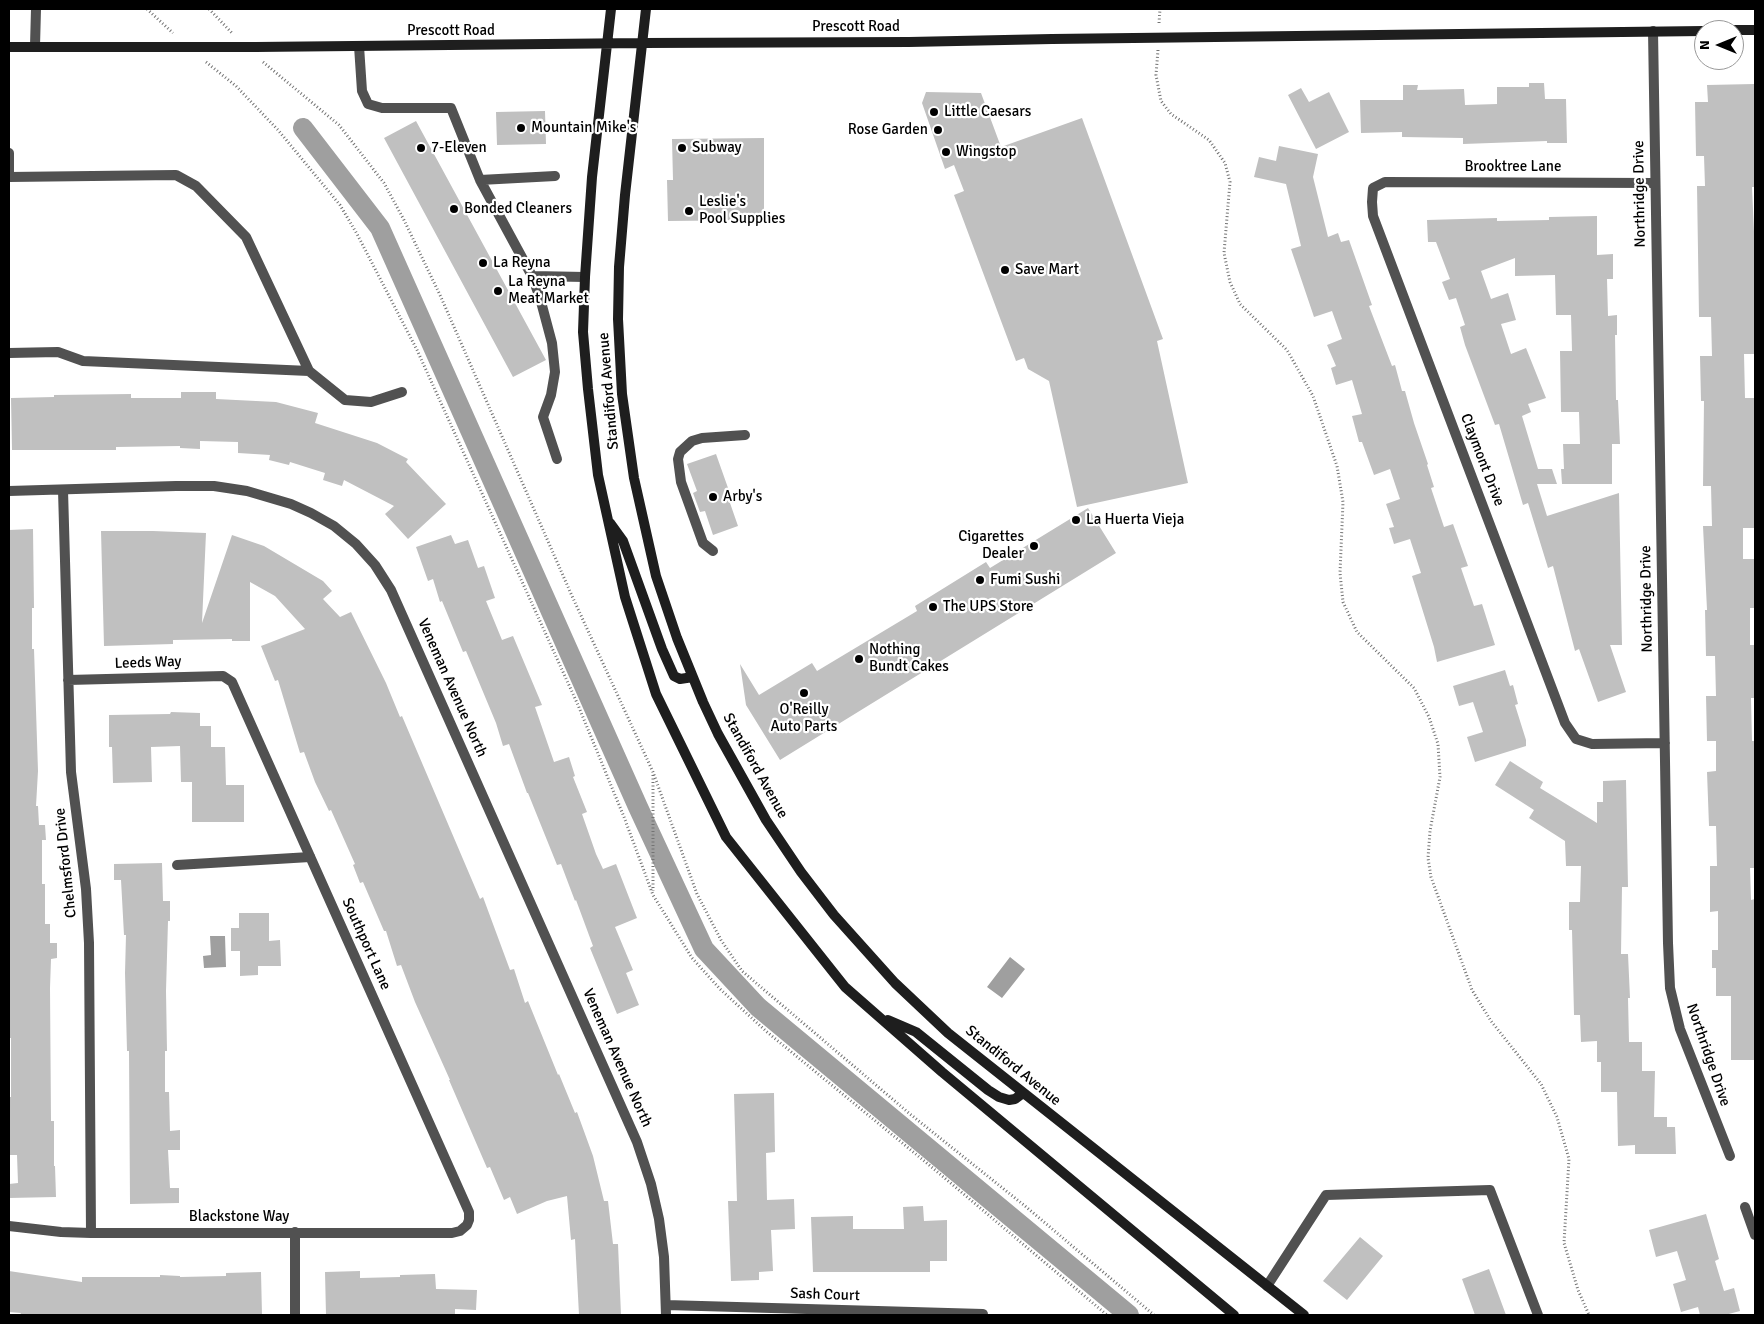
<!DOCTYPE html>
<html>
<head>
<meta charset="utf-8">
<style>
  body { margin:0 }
  #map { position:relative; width:1764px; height:1324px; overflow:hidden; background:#fff; font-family:Signika,sans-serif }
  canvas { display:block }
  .frame { position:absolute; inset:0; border:10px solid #000; pointer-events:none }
  .north { position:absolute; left:1694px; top:20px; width:50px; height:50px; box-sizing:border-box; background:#fff; border:1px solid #999; border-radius:50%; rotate:270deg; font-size:14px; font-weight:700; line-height:20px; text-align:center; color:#000 }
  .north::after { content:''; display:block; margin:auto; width:18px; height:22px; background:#000; clip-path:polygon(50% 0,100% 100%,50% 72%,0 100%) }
</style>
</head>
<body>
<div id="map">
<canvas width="1764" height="1324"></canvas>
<div class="frame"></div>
<div class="north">N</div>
</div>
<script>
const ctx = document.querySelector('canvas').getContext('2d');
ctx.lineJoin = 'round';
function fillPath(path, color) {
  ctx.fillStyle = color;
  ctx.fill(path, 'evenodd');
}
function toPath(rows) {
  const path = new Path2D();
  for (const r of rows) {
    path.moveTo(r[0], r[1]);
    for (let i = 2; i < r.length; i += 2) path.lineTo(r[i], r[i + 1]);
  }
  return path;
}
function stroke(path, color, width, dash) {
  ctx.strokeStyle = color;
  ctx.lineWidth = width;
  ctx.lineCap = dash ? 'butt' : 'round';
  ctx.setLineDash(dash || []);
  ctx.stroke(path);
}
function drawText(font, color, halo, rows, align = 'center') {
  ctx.font = font + ' Signika,sans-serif';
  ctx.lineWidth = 4.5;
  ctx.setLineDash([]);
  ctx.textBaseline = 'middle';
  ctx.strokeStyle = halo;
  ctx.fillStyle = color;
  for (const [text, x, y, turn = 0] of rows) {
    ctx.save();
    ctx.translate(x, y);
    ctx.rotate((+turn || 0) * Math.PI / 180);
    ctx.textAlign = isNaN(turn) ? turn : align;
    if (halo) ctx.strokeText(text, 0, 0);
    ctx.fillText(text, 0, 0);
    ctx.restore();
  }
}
const water = toPath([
  [210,936,225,936,226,967,204,968,203,956,211,955],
  [1010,957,1025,969,1002,998,987,987]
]);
const canal = toPath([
  [303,128,380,228,638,807,704,949,758,1007,1129,1315]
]);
const building = toPath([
  [1529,83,1544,83,1545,99,1566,99,1567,143,1547,143,1547,141,1463,144,1463,138,1402,137,1402,132,1361,133,1360,100,1403,100,1403,85,1418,85,1417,90,1464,89,1465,105,1497,104,1497,87,1529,87],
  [1754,84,1755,187,1752,187,1755,254,1755,354,1744,354,1745,398,1755,398,1755,528,1743,528,1743,559,1755,559,1755,608,1750,608,1750,645,1755,645,1755,698,1751,698,1752,741,1755,741,1755,868,1750,868,1751,900,1755,899,1755,1060,1731,1060,1731,996,1716,996,1716,968,1712,968,1712,950,1718,950,1718,911,1710,912,1710,866,1717,866,1716,826,1709,826,1707,772,1716,771,1716,741,1707,741,1706,696,1716,696,1715,656,1706,656,1705,610,1707,610,1703,526,1712,526,1711,486,1703,486,1704,401,1701,401,1700,356,1712,356,1711,317,1699,317,1697,186,1705,186,1704,156,1696,156,1695,102,1708,102,1707,85],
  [1301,88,1309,102,1329,92,1349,132,1316,149,1288,95],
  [926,92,981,93,1001,147,1082,118,1163,339,1157,341,1188,483,1077,507,1049,381,1028,369,1024,358,1016,361,954,195,964,191,954,165,945,169,922,103],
  [545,111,546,144,497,145,496,112],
  [416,121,546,360,513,377,384,138],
  [764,138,764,220,668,221,667,180,673,180,672,139],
  [1279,146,1318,154,1313,177,1328,237,1338,233,1341,242,1349,240,1372,305,1369,306,1392,366,1395,365,1402,391,1405,391,1414,423,1428,464,1427,465,1434,487,1431,488,1444,527,1453,524,1468,566,1461,568,1474,606,1482,604,1495,645,1437,662,1434,647,1412,576,1421,573,1410,539,1394,544,1389,528,1394,527,1386,504,1400,499,1390,469,1374,475,1362,442,1359,442,1352,416,1362,414,1352,380,1336,385,1331,368,1336,366,1327,345,1342,339,1332,311,1314,317,1291,249,1301,246,1286,184,1254,177,1259,157,1276,161],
  [1597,216,1597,255,1613,254,1613,279,1607,279,1608,316,1617,315,1617,335,1615,335,1616,400,1618,400,1620,444,1612,444,1612,484,1562,484,1561,469,1564,469,1563,444,1580,444,1579,412,1561,412,1560,351,1572,351,1571,315,1556,315,1555,275,1515,276,1515,258,1481,271,1491,299,1508,293,1516,320,1501,324,1511,354,1526,348,1546,398,1528,404,1531,412,1522,416,1538,469,1552,469,1557,484,1537,484,1547,516,1619,493,1622,645,1610,645,1626,692,1598,702,1579,649,1575,651,1553,566,1548,568,1528,503,1523,505,1499,424,1495,425,1465,345,1460,327,1465,325,1456,298,1449,300,1442,282,1450,279,1436,242,1428,242,1427,220,1497,218,1497,221,1549,220,1549,217],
  [181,392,216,392,216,399,276,402,318,413,315,423,377,443,408,459,406,462,446,504,408,539,385,514,394,506,344,480,342,486,323,480,325,473,290,462,289,465,269,460,270,455,238,453,238,442,200,441,200,449,180,448,180,446,116,447,116,450,12,450,11,398,54,397,54,395,131,394,131,398,181,398],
  [716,454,733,502,730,503,738,526,713,535,705,511,700,512,693,493,697,491,687,464],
  [1088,508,1116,553,780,760,746,705,740,664,759,695,812,663,817,671,917,611,915,606,986,562,990,568],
  [33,529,34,608,32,608,32,649,34,649,38,771,36,806,38,806,39,825,45,825,46,840,42,840,42,884,45,884,45,924,50,924,50,943,57,943,57,958,51,959,50,988,51,1121,54,1121,54,1166,55,1166,56,1197,9,1198,9,1184,18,1183,17,1155,9,1155,9,1097,11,1097,11,1038,9,1038,10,960,9,960,9,530],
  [101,531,153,531,206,533,202,623,232,535,264,546,323,581,332,591,323,599,340,617,351,612,386,683,400,717,402,716,480,899,483,897,510,970,514,969,525,1003,528,1001,558,1075,559,1074,575,1113,577,1112,593,1156,604,1201,608,1201,613,1244,618,1244,621,1315,579,1315,575,1239,571,1240,567,1196,547,1201,517,1214,510,1197,504,1200,490,1167,487,1168,449,1080,450,1080,415,1002,401,965,397,966,386,931,384,931,363,882,360,883,353,865,355,864,331,810,329,811,315,782,304,752,300,753,278,680,275,681,261,646,305,629,275,596,250,582,250,641,232,641,232,639,173,640,173,644,104,646],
  [451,535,455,544,468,540,478,568,484,566,495,598,486,601,502,640,513,636,542,705,535,707,554,762,569,757,575,776,573,777,587,812,582,814,596,854,603,869,616,864,637,918,615,927,633,970,626,973,639,1005,617,1014,590,948,593,946,576,900,575,901,561,864,557,865,528,793,527,793,509,744,503,746,496,723,466,651,463,652,442,601,440,602,433,579,428,581,416,547],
  [1505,670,1510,686,1513,685,1518,704,1515,705,1526,740,1526,746,1475,762,1467,737,1483,732,1473,702,1459,706,1453,686],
  [171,712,200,713,200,726,211,726,211,747,225,747,226,785,244,785,244,822,192,822,192,782,181,782,180,746,151,747,152,782,113,783,112,747,109,747,109,715,170,714],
  [1510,761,1543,782,1540,788,1597,823,1597,802,1603,802,1603,781,1626,780,1628,887,1622,887,1621,954,1628,954,1630,998,1628,998,1629,1042,1642,1042,1642,1071,1655,1071,1654,1117,1667,1117,1667,1127,1675,1127,1676,1154,1635,1154,1635,1145,1618,1146,1617,1092,1601,1092,1601,1062,1597,1062,1597,1041,1581,1042,1580,1015,1574,1015,1572,930,1569,930,1569,902,1580,902,1581,866,1566,866,1565,841,1529,818,1534,810,1495,785],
  [162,863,163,901,170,901,170,921,168,921,166,991,167,1051,165,1051,165,1092,169,1092,170,1131,180,1130,180,1150,168,1150,170,1188,179,1188,179,1203,130,1204,129,1051,127,1051,125,973,126,935,124,935,121,880,114,880,114,864],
  [239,913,269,913,269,941,280,940,281,966,258,966,258,975,240,976,240,951,231,951,231,928,239,928],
  [774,1093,775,1152,766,1153,767,1200,794,1199,795,1229,771,1230,773,1271,759,1272,759,1280,731,1281,728,1201,737,1201,734,1094],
  [923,1206,924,1221,947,1220,947,1261,930,1261,930,1272,813,1272,811,1217,853,1216,853,1229,904,1229,903,1207],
  [1706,1214,1719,1259,1715,1261,1724,1291,1734,1288,1740,1311,1725,1315,1700,1315,1698,1307,1681,1312,1673,1284,1686,1280,1677,1251,1656,1257,1649,1230],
  [1360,1237,1383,1256,1347,1300,1323,1281],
  [1489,1269,1506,1315,1475,1315,1462,1279],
  [9,1271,82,1282,82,1277,160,1277,160,1275,180,1276,180,1277,226,1276,226,1273,261,1272,262,1315,20,1315,21,1313,9,1312],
  [360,1271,360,1278,400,1277,400,1275,435,1274,436,1289,477,1290,476,1310,455,1309,455,1315,326,1315,325,1272]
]);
const path = toPath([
  [147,9,173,33],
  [209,9,233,34],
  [1159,23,1160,9],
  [1158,50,1156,75,1161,101,1171,114,1209,140,1225,163,1230,182,1224,253,1230,282,1240,304,1287,350,1313,396,1337,466,1343,502,1340,573,1343,602,1357,632,1414,688,1429,717,1438,744,1440,777,1430,831,1428,858,1431,877,1472,990,1491,1021,1541,1084,1557,1117,1569,1159,1564,1243,1578,1290,1589,1315],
  [206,62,236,86,278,130,340,205,357,234,417,350,578,705,624,817,653,895,692,958,720,989,767,1032,934,1169,1107,1315],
  [263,62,339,125,384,183,404,220,440,295,572,596,653,772,697,894,721,940,742,971,910,1114,1025,1206,1154,1315],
  [653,775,653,891]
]);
const service = toPath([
  [35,46,36,9],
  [359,46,362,91,368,104,382,108,451,108,480,180,532,276,540,298,552,343,555,372,551,395,543,417,557,459],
  [9,153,9,177,176,175,196,186,246,237,309,371,345,400,371,402,402,392],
  [480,180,555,176],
  [532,276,585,277],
  [9,353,58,352,83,361,309,371],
  [713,551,703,543,681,482,678,459,680,452,692,441,702,438,745,435],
  [177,865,310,857],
  [1267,1286,1326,1195,1490,1190,1538,1315]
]);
const minor = toPath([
  [1653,31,1668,943,1670,988,1680,1029,1730,1156],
  [1655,183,1385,182,1373,188,1372,202,1373,216,1565,723,1576,739,1592,744,1665,743],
  [63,490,71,772,86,889,89,943,91,1233],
  [9,491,176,486,214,486,247,491,291,504,311,513,334,526,356,544,375,565,391,590,637,1142,651,1184,659,1219,664,1257,666,1315],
  [1745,1207,1755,1235],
  [9,1226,61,1232,91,1233,452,1233,460,1231,467,1225,469,1220,469,1212,232,682,223,676,68,680],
  [295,1232,295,1315],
  [666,1305,983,1314]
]);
const secondary = toPath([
  [611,9,592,177,585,277,583,332,588,389,598,475,625,597,656,694,726,837,845,987,942,1072,1234,1315],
  [646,9,625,195,619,267,618,319,622,394,634,478,656,576,677,638,703,702,718,734,766,820,801,872,834,915,895,983,948,1033,1304,1315],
  [1734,30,1755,30],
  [9,47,256,47,643,43,909,42,1052,39,1704,31],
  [610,523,623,541,662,649,674,676,680,679,693,677],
  [888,1020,916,1032,988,1090,999,1097,1009,1100,1015,1099,1023,1093]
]);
const markers = [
  [934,112,5,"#000"],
  [521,128,5,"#000"],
  [938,130,5,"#000"],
  [421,148,5,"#000"],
  [682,148,5,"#000"],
  [946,152,5,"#000"],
  [454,209,5,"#000"],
  [689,211,5,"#000"],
  [483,263,5,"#000"],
  [1005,270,5,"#000"],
  [498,291,5,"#000"],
  [713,497,5,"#000"],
  [1076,520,5,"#000"],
  [1034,546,5,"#000"],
  [980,580,5,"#000"],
  [933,607,5,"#000"],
  [859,659,5,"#000"],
  [804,693,5,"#000"]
];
const streetNames = [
  ["Prescott Road",856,27],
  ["Prescott Road",451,31],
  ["Brooktree Lane",1513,167],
  ["Northridge Drive",1640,194,-91],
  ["Standiford Avenue",609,391,-95],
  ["Claymont Drive",1482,460,69],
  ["Northridge Drive",1647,599,-91],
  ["Leeds Way",148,663,-2],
  ["Veneman Avenue North",452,688,66],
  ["Standiford Avenue",755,766,61],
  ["Chelmsford Drive",66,863,-96],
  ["Southport Lane",366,944,66],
  ["Northridge Drive",1708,1055,71],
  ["Veneman Avenue North",617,1058,66],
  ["Standiford Avenue",1013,1066,39],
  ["Blackstone Way",239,1217],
  ["Sash Court",825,1295,2]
];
const poiNames = [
  ["Little Caesars",944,112],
  ["Mountain Mike's",531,128],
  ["Rose Garden",928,130,"right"],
  ["7-Eleven",431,148],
  ["Subway",692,148],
  ["Wingstop",956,152],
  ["Leslie's",699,202],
  ["Pool Supplies",699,219],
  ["Bonded Cleaners",464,209],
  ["La Reyna",493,263],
  ["Save Mart",1015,270],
  ["La Reyna",508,282],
  ["Meat Market",508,299],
  ["Arby's",723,497],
  ["La Huerta Vieja",1086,520],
  ["Cigarettes",1024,537,"right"],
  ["Dealer",1024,554,"right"],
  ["Fumi Sushi",990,580],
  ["The UPS Store",943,607],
  ["Nothing",869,650],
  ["Bundt Cakes",869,667],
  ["O'Reilly",804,710,"center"],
  ["Auto Parts",804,727,"center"]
];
fillPath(water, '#9f9f9f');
stroke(canal, '#9f9f9f', 20);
fillPath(building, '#c0c0c0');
stroke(path, '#737373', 3, [1, 2.5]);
stroke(service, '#515151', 10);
stroke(minor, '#515151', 10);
stroke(secondary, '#1e1e1e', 10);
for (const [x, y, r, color] of markers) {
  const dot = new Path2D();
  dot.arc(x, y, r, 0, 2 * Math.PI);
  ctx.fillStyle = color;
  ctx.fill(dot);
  stroke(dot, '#fff', 2);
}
drawText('15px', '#000', '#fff', streetNames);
drawText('15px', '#000', '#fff', poiNames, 'left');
</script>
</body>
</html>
